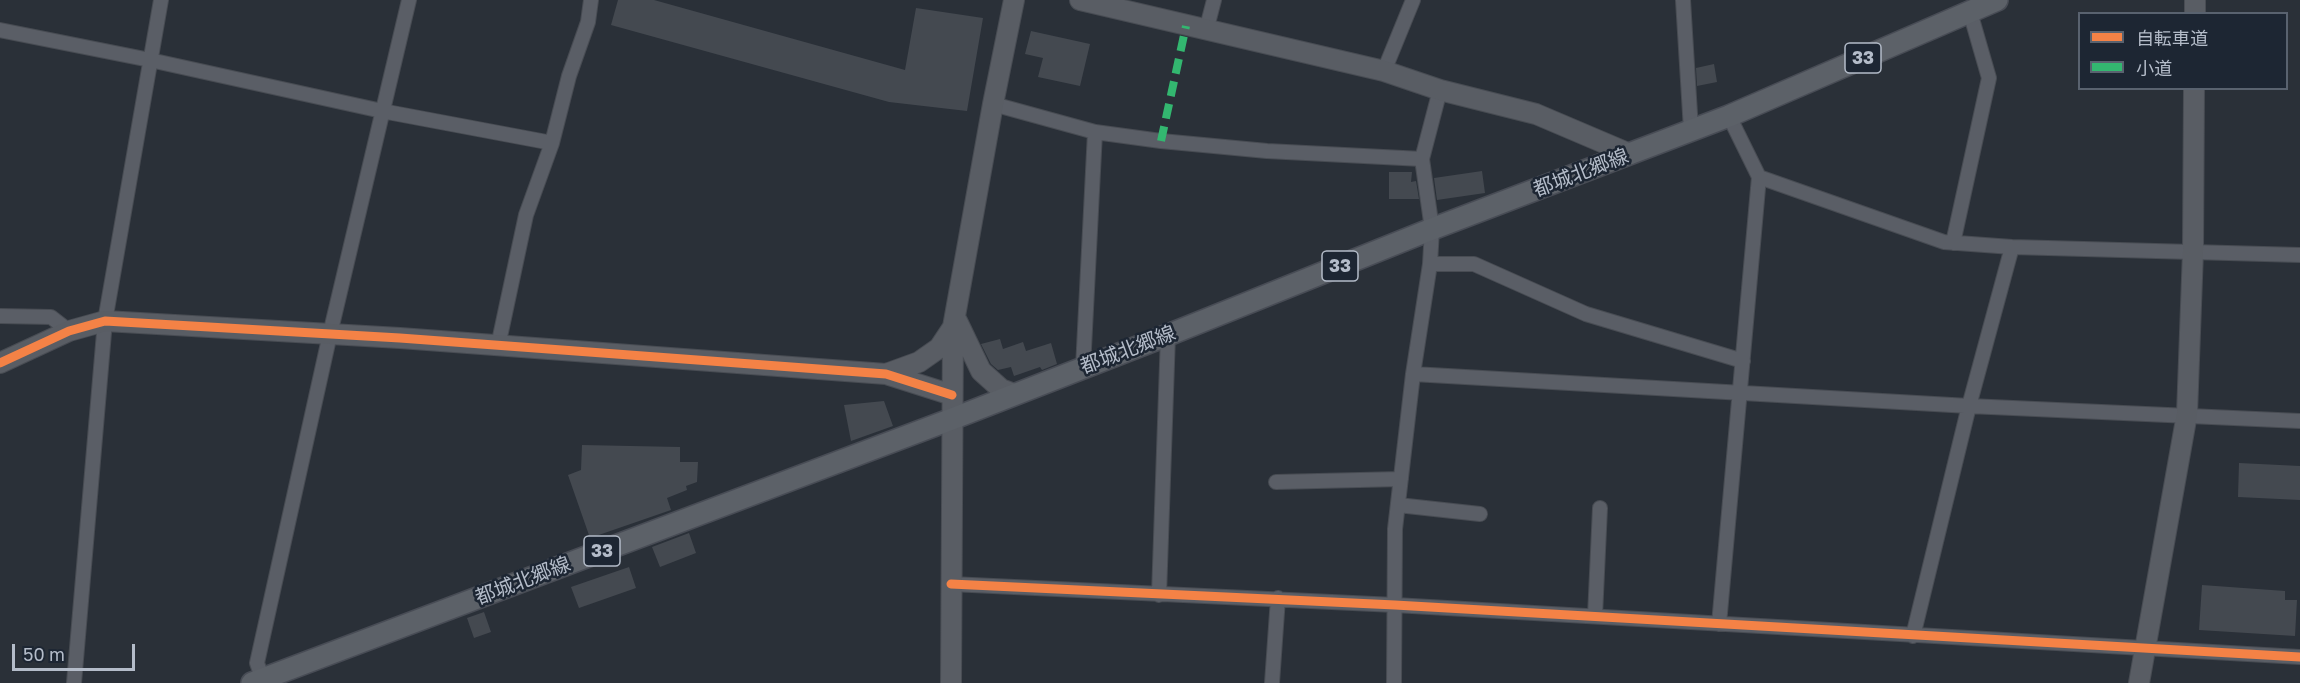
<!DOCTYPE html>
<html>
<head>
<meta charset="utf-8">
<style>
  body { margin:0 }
  #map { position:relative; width:2300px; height:683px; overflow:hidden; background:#2a3038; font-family:"Golos Text","Noto Sans JP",sans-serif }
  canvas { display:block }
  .legend { position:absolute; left:2078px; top:12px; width:210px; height:78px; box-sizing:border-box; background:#1d2633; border:2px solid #59626f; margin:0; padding:8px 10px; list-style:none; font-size:18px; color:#b4bcc9 }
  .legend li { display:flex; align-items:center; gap:12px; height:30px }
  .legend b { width:30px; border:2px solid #59626f }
  .scale { position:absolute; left:12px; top:644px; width:123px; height:27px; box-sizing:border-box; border:3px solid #b4bcc9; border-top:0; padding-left:8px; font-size:18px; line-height:21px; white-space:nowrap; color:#b4bcc9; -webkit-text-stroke:4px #1d2633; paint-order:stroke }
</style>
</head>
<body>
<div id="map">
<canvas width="2300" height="683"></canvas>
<ul class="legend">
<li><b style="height:8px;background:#f48246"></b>自転車道</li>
<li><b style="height:8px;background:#33b770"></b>小道</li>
</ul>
<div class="scale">50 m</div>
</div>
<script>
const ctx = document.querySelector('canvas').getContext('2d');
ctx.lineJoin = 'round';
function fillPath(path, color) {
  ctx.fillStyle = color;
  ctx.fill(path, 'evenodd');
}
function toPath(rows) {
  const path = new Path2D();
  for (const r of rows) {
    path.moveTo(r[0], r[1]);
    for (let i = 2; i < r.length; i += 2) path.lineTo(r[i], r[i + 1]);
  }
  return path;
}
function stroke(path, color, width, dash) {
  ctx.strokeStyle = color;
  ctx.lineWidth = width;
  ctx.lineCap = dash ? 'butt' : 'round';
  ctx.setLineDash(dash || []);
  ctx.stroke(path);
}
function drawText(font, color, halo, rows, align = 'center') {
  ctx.font = font + ' "Golos Text","Noto Sans JP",sans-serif';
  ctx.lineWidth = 5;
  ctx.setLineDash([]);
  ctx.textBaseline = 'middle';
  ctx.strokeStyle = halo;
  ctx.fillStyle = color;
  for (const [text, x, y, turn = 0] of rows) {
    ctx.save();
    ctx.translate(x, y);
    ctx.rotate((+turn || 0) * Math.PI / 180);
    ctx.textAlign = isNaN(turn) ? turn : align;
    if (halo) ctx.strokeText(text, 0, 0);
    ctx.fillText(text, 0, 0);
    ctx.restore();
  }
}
const building = toPath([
  [618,0,654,0,905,70,916,8,983,18,967,111,889,102,611,25],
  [1031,31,1090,44,1080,86,1038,77,1043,58,1025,54],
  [1714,64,1717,82,1697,86,1696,68],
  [1482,171,1485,193,1437,200,1434,178],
  [1389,172,1412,172,1411,182,1416,181,1419,199,1389,199],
  [1000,339,1003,349,1023,342,1026,351,1051,343,1057,364,1042,370,1040,367,1014,376,1011,367,998,370,991,364,981,344],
  [884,401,893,426,851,441,844,405],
  [582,445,680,447,680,462,698,462,697,482,686,486,687,490,667,498,671,510,590,538,568,475,581,470],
  [2239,463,2300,466,2300,500,2238,497],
  [689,533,696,553,660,567,652,547],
  [629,567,636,588,579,608,571,587],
  [2202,585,2285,591,2285,600,2297,600,2295,636,2199,630],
  [484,612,491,632,474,638,467,618]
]);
const street = toPath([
  [1683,0,1691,130],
  [0,30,150,60,382,111,552,143],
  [1206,31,1214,0],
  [1384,71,1413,0],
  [993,104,1095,132,1161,141,1267,151,1422,159],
  [1759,177,1944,242,2012,247,2300,255],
  [1953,243,1989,78,1970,12],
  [1430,264,1474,264,1586,314,1743,361],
  [0,316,51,317,69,331],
  [498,346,526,215,552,143,569,76,588,22,591,0],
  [1083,368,1095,132],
  [1413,374,1969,406,2300,421],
  [1276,482,1401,479],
  [1398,505,1480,514],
  [951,584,1395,605,2300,657],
  [1159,595,1168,335],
  [1595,616,1600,508],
  [1719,624,1759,177,1729,116],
  [1913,636,1969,406,2012,247],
  [74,683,105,321,161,0],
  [264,683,257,663,330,334,409,0],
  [1272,683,1278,598],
  [1394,683,1395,529,1413,374,1430,264,1432,229,1422,159,1440,90]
]);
const secondary = toPath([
  [1080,0,1384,71,1440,90,1536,114,1630,154],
  [2195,14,2195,0],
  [957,321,981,371,1001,389,1014,394],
  [0,363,69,331,105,321,400,338,886,374,952,395],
  [886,374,919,362,939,348,953,327],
  [951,683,953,327,993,104,1014,0],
  [2139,683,2187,414,2193,251,2194,88]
]);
const primary = toPath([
  [252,683,952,419,1168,335,1432,229,1729,116,1997,0]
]);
const quiet = toPath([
  [1161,141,1186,26]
]);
const cycleway = toPath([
  [0,363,69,331,105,321,400,338,886,374,952,395],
  [951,584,1395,605,2300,657]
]);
const shields = [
  [1863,58,36],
  [1340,266,36],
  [602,551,36]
];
const shieldNames = [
  ["33",1863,58],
  ["33",1340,266],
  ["33",602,551]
];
const streetNames = [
  ["都城北郷線",1581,173,-21],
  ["都城北郷線",1128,350,-21],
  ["都城北郷線",523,581,-21]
];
fillPath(building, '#444950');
stroke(street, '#484c53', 16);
stroke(secondary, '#484c53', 22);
stroke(primary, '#484c55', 24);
stroke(street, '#5a5e66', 14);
stroke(secondary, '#595d64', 20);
stroke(primary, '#5c6168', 21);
stroke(quiet, '#33b770', 8, [15, 8]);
stroke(cycleway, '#f48246', 9);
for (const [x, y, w] of shields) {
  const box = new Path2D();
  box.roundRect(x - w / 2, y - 15, w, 30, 4.5);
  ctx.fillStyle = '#1d2633';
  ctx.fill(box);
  stroke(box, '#b4bcc9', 1.5);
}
drawText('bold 18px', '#b4bcc9', null, shieldNames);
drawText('20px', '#b4bcc9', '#1d2633', streetNames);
</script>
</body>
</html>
